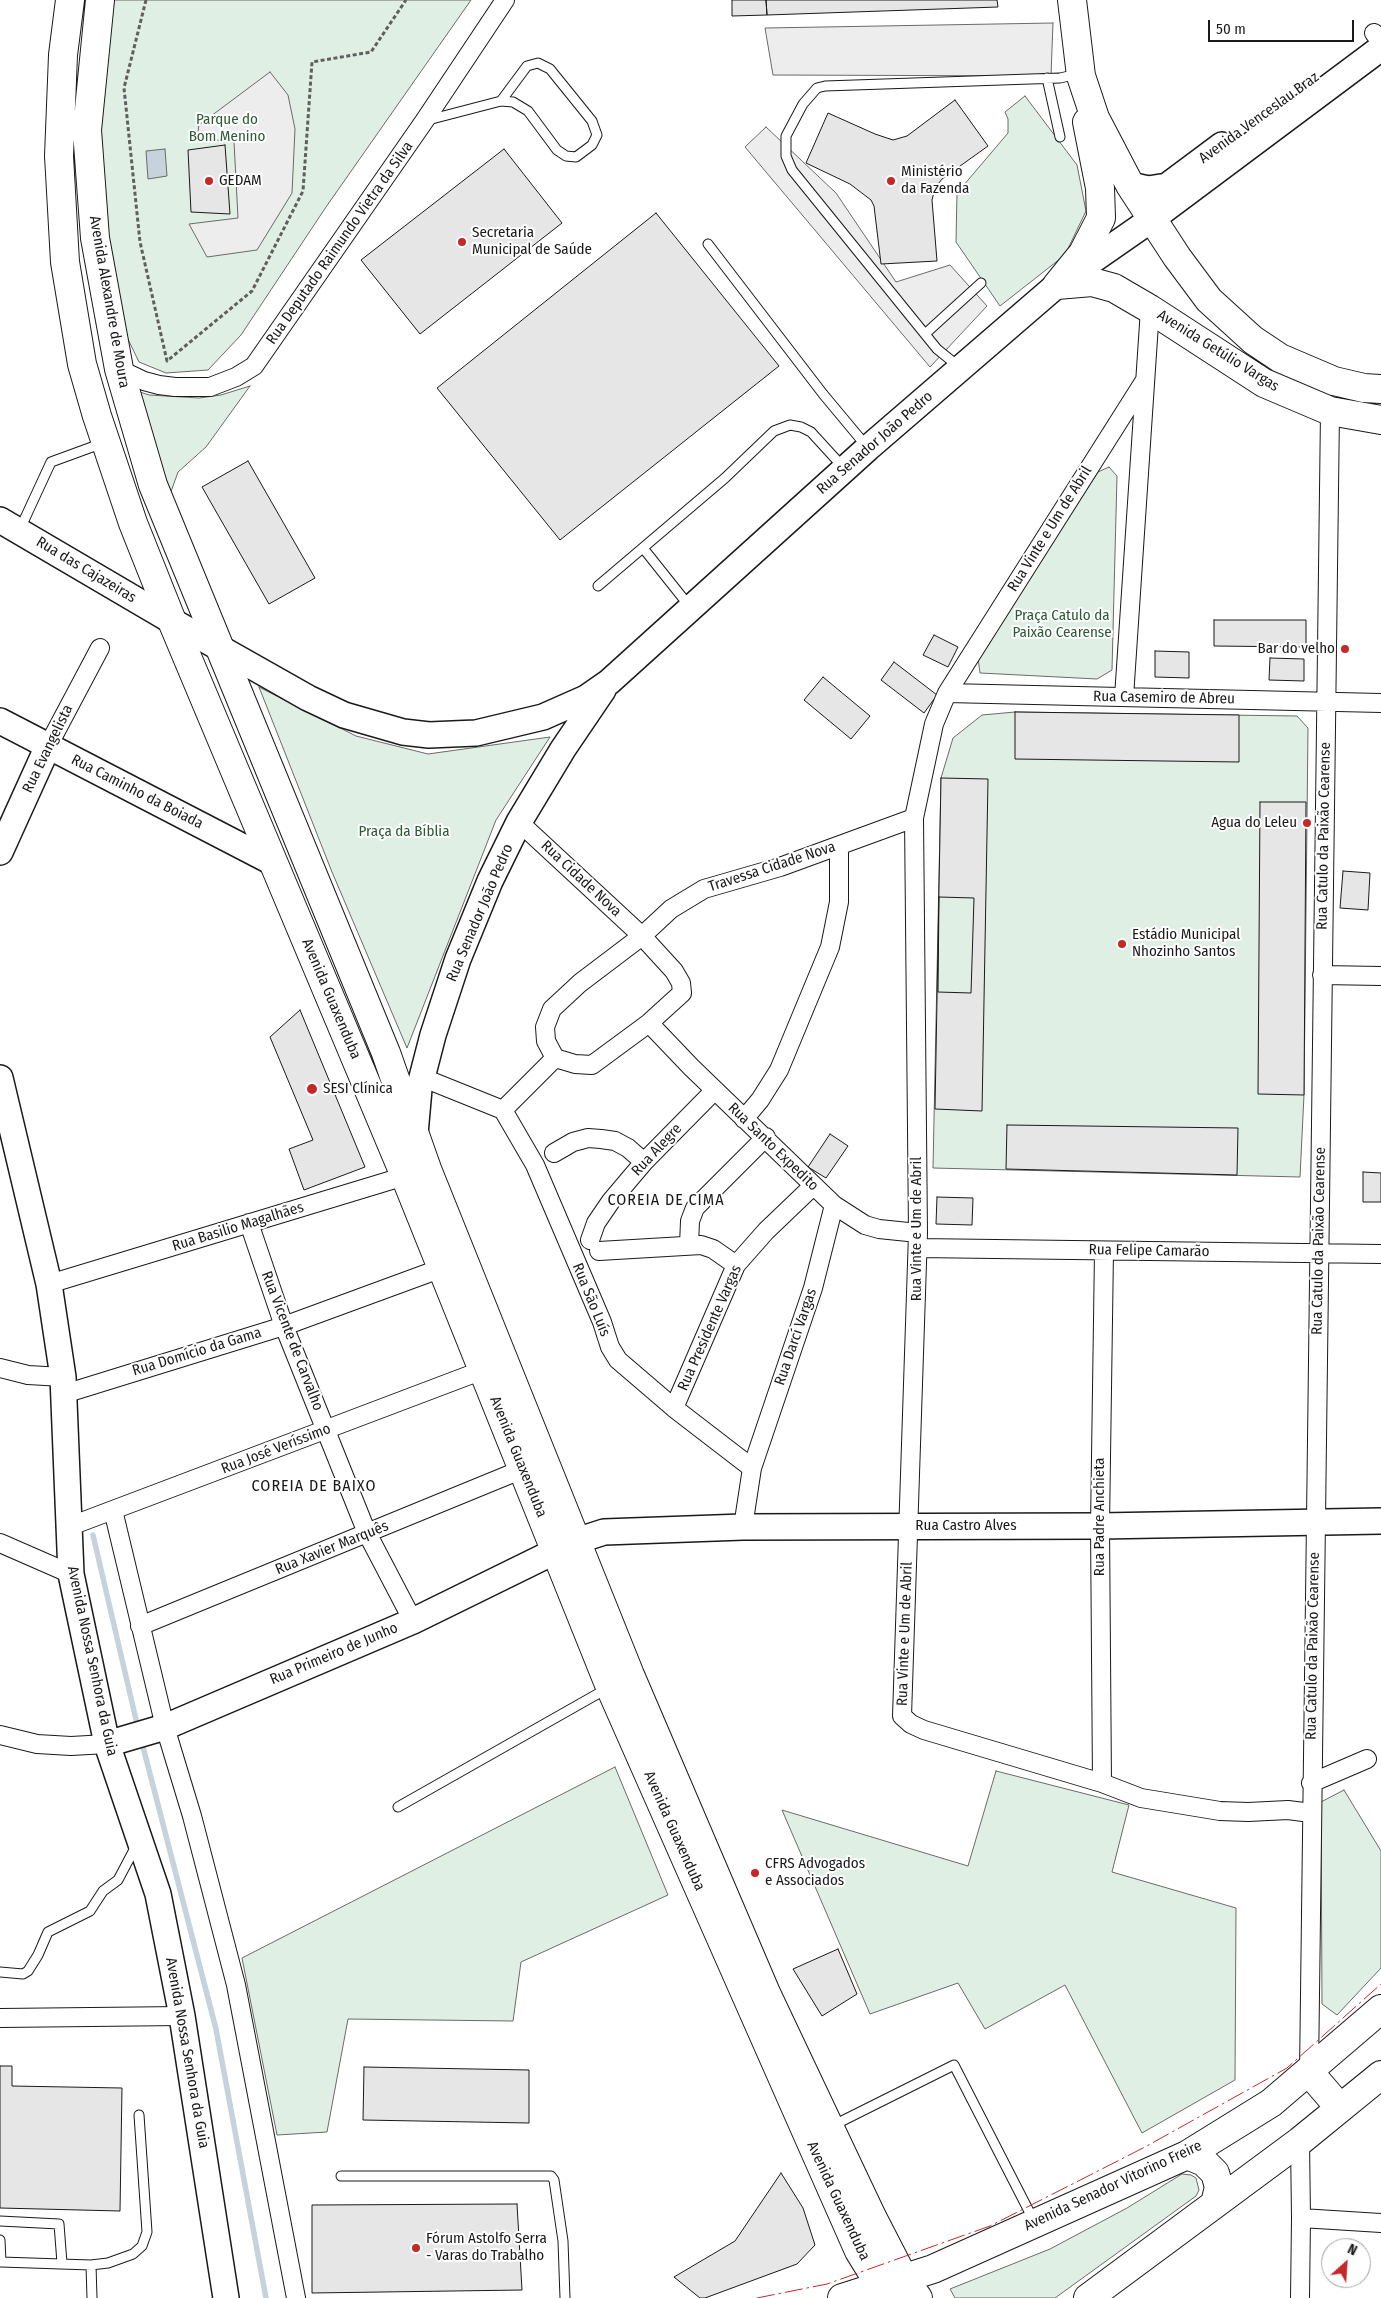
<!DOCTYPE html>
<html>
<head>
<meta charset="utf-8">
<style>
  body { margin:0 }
  #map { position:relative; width:1381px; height:2298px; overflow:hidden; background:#fff; font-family:"Fira Sans Condensed",sans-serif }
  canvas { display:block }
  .north { position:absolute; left:1321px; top:2238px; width:50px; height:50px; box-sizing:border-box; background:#fff; border:1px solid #a3a3a3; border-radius:50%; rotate:26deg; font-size:14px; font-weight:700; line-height:20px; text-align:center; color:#1a1a1a }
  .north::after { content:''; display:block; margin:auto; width:18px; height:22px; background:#c62828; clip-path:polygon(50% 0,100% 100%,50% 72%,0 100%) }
  .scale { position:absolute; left:1208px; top:20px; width:146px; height:22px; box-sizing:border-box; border:2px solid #1a1a1a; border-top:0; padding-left:6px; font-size:15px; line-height:18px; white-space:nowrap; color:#1a1a1a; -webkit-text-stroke:4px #fff; paint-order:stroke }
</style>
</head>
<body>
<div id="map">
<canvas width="1381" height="2298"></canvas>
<div class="north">N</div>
<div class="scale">50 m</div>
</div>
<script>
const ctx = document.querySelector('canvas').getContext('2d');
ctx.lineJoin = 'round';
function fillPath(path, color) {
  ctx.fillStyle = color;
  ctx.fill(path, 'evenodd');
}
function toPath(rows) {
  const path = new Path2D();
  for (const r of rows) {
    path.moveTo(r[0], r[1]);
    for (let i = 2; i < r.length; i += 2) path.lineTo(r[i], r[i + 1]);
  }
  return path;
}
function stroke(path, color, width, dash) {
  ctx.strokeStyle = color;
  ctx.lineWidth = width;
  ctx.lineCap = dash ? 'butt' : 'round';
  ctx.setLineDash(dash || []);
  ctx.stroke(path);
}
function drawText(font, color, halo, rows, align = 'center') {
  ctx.font = font + ' "Fira Sans Condensed",sans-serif';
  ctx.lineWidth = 4;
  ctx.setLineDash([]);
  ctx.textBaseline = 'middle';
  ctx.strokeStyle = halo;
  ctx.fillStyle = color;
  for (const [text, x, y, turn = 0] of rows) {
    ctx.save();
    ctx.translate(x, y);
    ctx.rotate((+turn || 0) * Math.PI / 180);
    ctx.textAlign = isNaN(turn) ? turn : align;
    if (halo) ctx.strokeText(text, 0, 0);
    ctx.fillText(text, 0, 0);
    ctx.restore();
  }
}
const green = toPath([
  [114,0,471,0,326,207,241,335,208,370,166,373,139,362,124,331,106,261,99,156,102,77,114,0],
  [1025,96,1077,165,1086,211,1065,255,1000,306,956,242,957,193,1008,133,1008,119,1005,112,1025,96],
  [250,386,206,447,178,472,168,500,131,389,149,395,199,398,221,395,250,386],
  [1109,467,1117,476,1112,670,1097,679,980,673,978,658,1098,472,1109,467],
  [259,687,356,736,428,754,550,737,496,820,407,1048,332,872,259,687],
  [1015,712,1297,716,1308,728,1304,1095,1300,1177,933,1168,941,778,953,738,982,715,1015,712],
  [615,1767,668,1895,521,1962,513,2021,348,2019,327,2132,277,2135,242,1958,615,1767],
  [996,1771,1129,1805,1112,1872,1236,1908,1235,2080,1142,2133,1065,1985,985,2029,958,1983,870,2014,782,1810,968,1866,996,1771],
  [1344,1790,1381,1851,1381,1968,1337,2015,1322,2004,1321,1802,1344,1790],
  [1182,2174,1191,2175,1196,2178,1199,2190,1196,2196,1055,2298,955,2298,950,2289,1050,2249,1127,2208,1182,2174]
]);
const parking = toPath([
  [1053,23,1051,76,773,75,765,28,1053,23],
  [270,72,288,95,295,129,292,193,257,250,207,257,189,224,238,218,234,142,197,138,199,125,270,72],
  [766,127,836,193,896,282,950,265,987,306,930,367,745,147,766,127]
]);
const water = toPath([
  [165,149,167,176,148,179,146,151,165,149]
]);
const stream = toPath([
  [93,1535,138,1728],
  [141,1739,216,2029,266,2298]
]);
const building = toPath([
  [732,0,766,0,767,15,732,16,732,0],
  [766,0,997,0,998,7,767,15,766,0],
  [955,100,988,146,942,179,935,188,932,200,937,261,881,264,874,206,871,200,850,184,806,163,828,113,875,134,893,140,907,136,955,100],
  [225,145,230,214,191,212,188,150,225,145],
  [504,149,562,223,420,334,361,260,504,149],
  [656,213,779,366,560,540,437,388,656,213],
  [248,461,315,578,269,604,202,487,248,461],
  [1214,620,1306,620,1306,647,1214,646,1214,620],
  [934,635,958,647,948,667,923,655,934,635],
  [1155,651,1189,652,1189,678,1155,677,1155,651],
  [1270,658,1304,659,1304,681,1269,680,1270,658],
  [894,662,937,695,924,713,881,680,894,662],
  [823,677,870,716,851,739,804,700,823,677],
  [1015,712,1239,715,1239,762,1015,759,1015,712],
  [941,778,988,779,982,1111,935,1109,941,778],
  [1260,802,1306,802,1304,1095,1258,1094,1260,802],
  [1343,871,1370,873,1368,910,1340,908,1343,871],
  [939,897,974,898,971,993,938,992,939,897],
  [300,1010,365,1167,304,1190,289,1149,313,1140,270,1037,300,1010],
  [1007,1125,1238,1128,1237,1175,1006,1169,1007,1125],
  [830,1134,848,1146,826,1178,808,1167,830,1134],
  [1363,1172,1381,1173,1381,1202,1363,1202,1363,1172],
  [937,1197,973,1198,972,1225,936,1224,937,1197],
  [838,1949,857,1994,822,2016,793,1969,838,1949],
  [0,2066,12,2066,12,2086,122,2088,120,2211,0,2208,0,2066],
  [364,2067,529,2070,529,2123,363,2120,364,2067],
  [781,2173,803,2208,815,2245,797,2264,705,2298,700,2298,674,2277,735,2241,781,2173],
  [517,2204,522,2290,312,2293,312,2205,517,2204]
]);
const path = toPath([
  [146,0,124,88,140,242,167,361,252,291,303,191,312,62,371,52,406,0]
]);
const lane = toPath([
  [1047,78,1060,137],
  [428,120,501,101,513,102,528,111,557,150,566,156,576,157,592,145,597,135,592,121,550,69,538,63,527,66,501,101],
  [708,244,823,394,868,448],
  [925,334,981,283],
  [958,366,937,349,792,170,786,156,786,136,803,104,817,88,825,86,1060,78,1078,74],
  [20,529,51,462,103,443],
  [643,548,690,607],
  [598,586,725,478,774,431,790,425,801,427,811,432,843,467],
  [398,1807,608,1688],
  [0,1972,23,1974,28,1971,38,1955,48,1932,90,1911,103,1891,118,1880,136,1846],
  [832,2126,954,2065,1034,2221],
  [341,2176,551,2176,554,2180,563,2241,565,2298],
  [0,2221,59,2224,62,2263],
  [0,2240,1,2262,91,2265],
  [92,2298,91,2265,108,2263,133,2254,142,2246,147,2232,139,2115]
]);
const street = toPath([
  [1374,33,1381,42],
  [119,369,144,381,159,385,175,387,210,387,236,377,254,366,425,120,505,0],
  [1145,380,947,693,934,724,914,818,918,1233,902,1716,911,1724,924,1730,1102,1783,1141,1798,1220,1811,1248,1812,1288,1810,1311,1813],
  [947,693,1381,703],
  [1124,697,1150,309],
  [48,746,100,648],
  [519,822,642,936,674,971,681,983,682,993,649,1023,592,1065,575,1064,555,1058],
  [1322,975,1381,976],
  [649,1023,691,1067,834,1205,865,1225,879,1229,918,1233],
  [421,1077,503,1110,535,1165,602,1322,610,1347,618,1360,674,1408,752,1468,743,1527],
  [503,1110,555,1058,546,1041,545,1027,552,1009,580,983,642,936,671,909,704,889,780,867,914,818],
  [744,1119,760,1100,779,1070,830,947,839,902,839,846],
  [554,1153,573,1142,588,1138,601,1139,615,1141,628,1148,644,1162],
  [249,1223,284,1326,367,1533,413,1621],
  [590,1240,596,1223,611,1201,644,1162,715,1090],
  [689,1245,690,1221,695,1208,766,1137],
  [918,1248,1381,1254],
  [599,1251,701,1245,713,1249,736,1265],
  [49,1284,415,1173],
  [0,1368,28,1375,63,1377],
  [64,1394,284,1326,442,1268],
  [674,1408,736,1265,766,1231,813,1186],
  [752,1468,813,1288,834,1205],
  [113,1510,165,1727,192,1816,236,1985,296,2298],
  [68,1527,483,1370],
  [0,1543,71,1574],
  [140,1626,523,1469],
  [0,1735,37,1744,71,1746,107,1744],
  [1102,1783,1100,1526,1104,1251],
  [1311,1783,1367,1759],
  [0,2018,182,2016],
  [1309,2072,1330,411],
  [1300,2141,1301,2218,1300,2298],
  [1301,2218,1381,2223]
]);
const secondary = toPath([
  [1130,185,1148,189,1167,186,1222,145],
  [0,520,172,621,308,698,344,715,403,732,429,735,476,733,543,717,586,698,609,682,868,448,1057,285,1152,219,1381,48],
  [0,721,274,863],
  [0,852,48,746],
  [0,1078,49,1284,63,1377,71,1574,107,1744,158,1894,182,2016,226,2298],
  [415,1134,419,1089,433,1035,458,959,490,881,519,822,563,749,603,690],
  [107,1744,165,1727,413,1621,576,1541,604,1532,743,1527,1100,1526,1381,1521]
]);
const primary = toPath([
  [70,0,63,55,59,156,65,262,82,364,97,416,133,523,172,621,405,1176,610,1687,859,2251,888,2298],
  [100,0,87,130,95,238,119,369,153,485,386,1053,427,1169,630,1675,766,1993,872,2217,904,2279,918,2298],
  [1072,0,1081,76,1095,118,1130,185,1177,257,1209,300,1253,340,1280,358,1334,381,1364,388,1381,389],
  [1057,285,1092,282,1114,288,1150,309,1264,383,1330,411,1381,420],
  [1057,285,1083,253,1101,218,1100,188,1087,122],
  [1309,2072,1340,2108],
  [1187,2155,1204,2162,1215,2173,1219,2187,1215,2204],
  [842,2298,933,2269,1187,2155,1271,2103,1381,2009],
  [1088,2298,1300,2141,1381,2075]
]);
const power = toPath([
  [757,2298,827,2284,990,2226,1145,2147,1287,2068,1381,1984]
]);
const markers = [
  [209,181,5,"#c62828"],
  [891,181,5,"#c62828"],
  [462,242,5,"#c62828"],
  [1345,649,5,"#c62828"],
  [1307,823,5,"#c62828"],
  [1122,944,5,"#c62828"],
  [312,1089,6,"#c62828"],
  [755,1873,5,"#c62828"],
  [416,2248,5,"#c62828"]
];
const streetNames = [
  ["Avenida Venceslau Braz",1259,118,-36],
  ["Rua Deputado Raimundo Vietra da Silva",340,243,-55],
  ["Avenida Alexandre de Moura",109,302,80],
  ["Avenida Getúlio Vargas",1218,351,32],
  ["Rua Senador João Pedro",875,443,-41],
  ["Rua Vinte e Um de Abril",1050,529,-58],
  ["Rua das Cajazeiras",86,570,31],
  ["Rua Casemiro de Abreu",1164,698,1],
  ["Rua Evangelista",48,749,-64],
  ["Rua Caminho da Boiada",137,792,27],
  ["Rua Catulo da Paixão Cearense",1324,836,-89],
  ["Travessa Cidade Nova",772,867,-18],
  ["Rua Cidade Nova",581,879,43],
  ["Rua Senador João Pedro",480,913,-67],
  ["Avenida Guaxenduba",331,999,67],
  ["Rua Santo Expedito",773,1147,44],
  ["Rua Alegre",657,1150,-47],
  ["Rua Basilio Magalhães",238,1227,-17],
  ["Rua Vinte e Um de Abril",917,1229,-90],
  ["Rua Catulo da Paixão Cearense",1319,1241,-89],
  ["Rua Felipe Camarão",1149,1251,1],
  ["Rua São Luís",591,1300,68],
  ["Rua Presidente Vargas",710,1328,-66],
  ["Rua Darcí Vargas",796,1337,-71],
  ["Rua Vicente de Carvalho",292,1341,69],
  ["Rua Domício da Gama",197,1352,-17],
  ["Rua José Veríssimo",276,1449,-21],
  ["Avenida Guaxenduba",518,1457,68],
  ["Rua Padre Anchieta",1100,1517,-90],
  ["Rua Castro Alves",966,1526],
  ["Rua Xavier Marquês",332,1548,-22],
  ["Rua Vinte e Um de Abril",905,1634,-88],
  ["Rua Catulo da Paixão Cearense",1313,1646,-89],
  ["Rua Primeiro de Junho",334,1654,-23],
  ["Avenida Nossa Senhora da Guia",92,1661,78],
  ["Avenida Guaxenduba",674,1831,66],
  ["Avenida Nossa Senhora da Guia",187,2053,80],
  ["Avenida Senador Vitorino Freire",1113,2186,-25],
  ["Avenida Guaxenduba",838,2201,65]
];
const parkNames = [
  ["Parque do",227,120],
  ["Bom Menino",227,137],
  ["Praça Catulo da",1062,616],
  ["Paixão Cearense",1062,633],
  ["Praça da Bíblia",404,832]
];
const poiNames = [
  ["Ministério",901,172],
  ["da Fazenda",901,189],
  ["GEDAM",219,181],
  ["Secretaria",472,233],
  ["Municipal de Saúde",472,250],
  ["Bar do velho",1335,649,"right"],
  ["Agua do Leleu",1297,823,"right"],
  ["Estádio Municipal",1132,935],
  ["Nhozinho Santos",1132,952],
  ["SESI Clínica",323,1089],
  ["CFRS Advogados",765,1864],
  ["e Associados",765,1881],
  ["Fórum Astolfo Serra",426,2239],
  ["- Varas do Trabalho",426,2256]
];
const neighbourhoodNames = [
  ["COREIA DE CIMA",666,1201],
  ["COREIA DE BAIXO",314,1487]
];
fillPath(green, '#e0efe3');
stroke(green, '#6a6a6a', 1);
fillPath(parking, '#ededed');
stroke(parking, '#6a6a6a', 1);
fillPath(water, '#c6d2dc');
stroke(water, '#6a6a6a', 1);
stroke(stream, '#c6d2dc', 5.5);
fillPath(building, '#e6e6e6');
stroke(building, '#1a1a1a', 1);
stroke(lane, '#1a1a1a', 11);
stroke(street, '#1a1a1a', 20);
stroke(secondary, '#1a1a1a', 28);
stroke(primary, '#1a1a1a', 30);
stroke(path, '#5f5f5f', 3, [4, 2.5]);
stroke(lane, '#fff', 9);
stroke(street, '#fff', 18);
stroke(secondary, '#fff', 25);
stroke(primary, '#fff', 28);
stroke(power, '#c62828', 1, [18, 4, 2.5, 4]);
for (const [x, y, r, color] of markers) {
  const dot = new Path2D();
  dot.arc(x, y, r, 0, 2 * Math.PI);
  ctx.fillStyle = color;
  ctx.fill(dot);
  stroke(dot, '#fff', 2);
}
drawText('15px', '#1a1a1a', '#fff', streetNames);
drawText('15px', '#2b5a34', '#fff', parkNames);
drawText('15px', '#1a1a1a', '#fff', poiNames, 'left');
ctx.letterSpacing = '1px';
drawText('16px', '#1a1a1a', '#fff', neighbourhoodNames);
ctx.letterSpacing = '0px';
</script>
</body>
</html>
